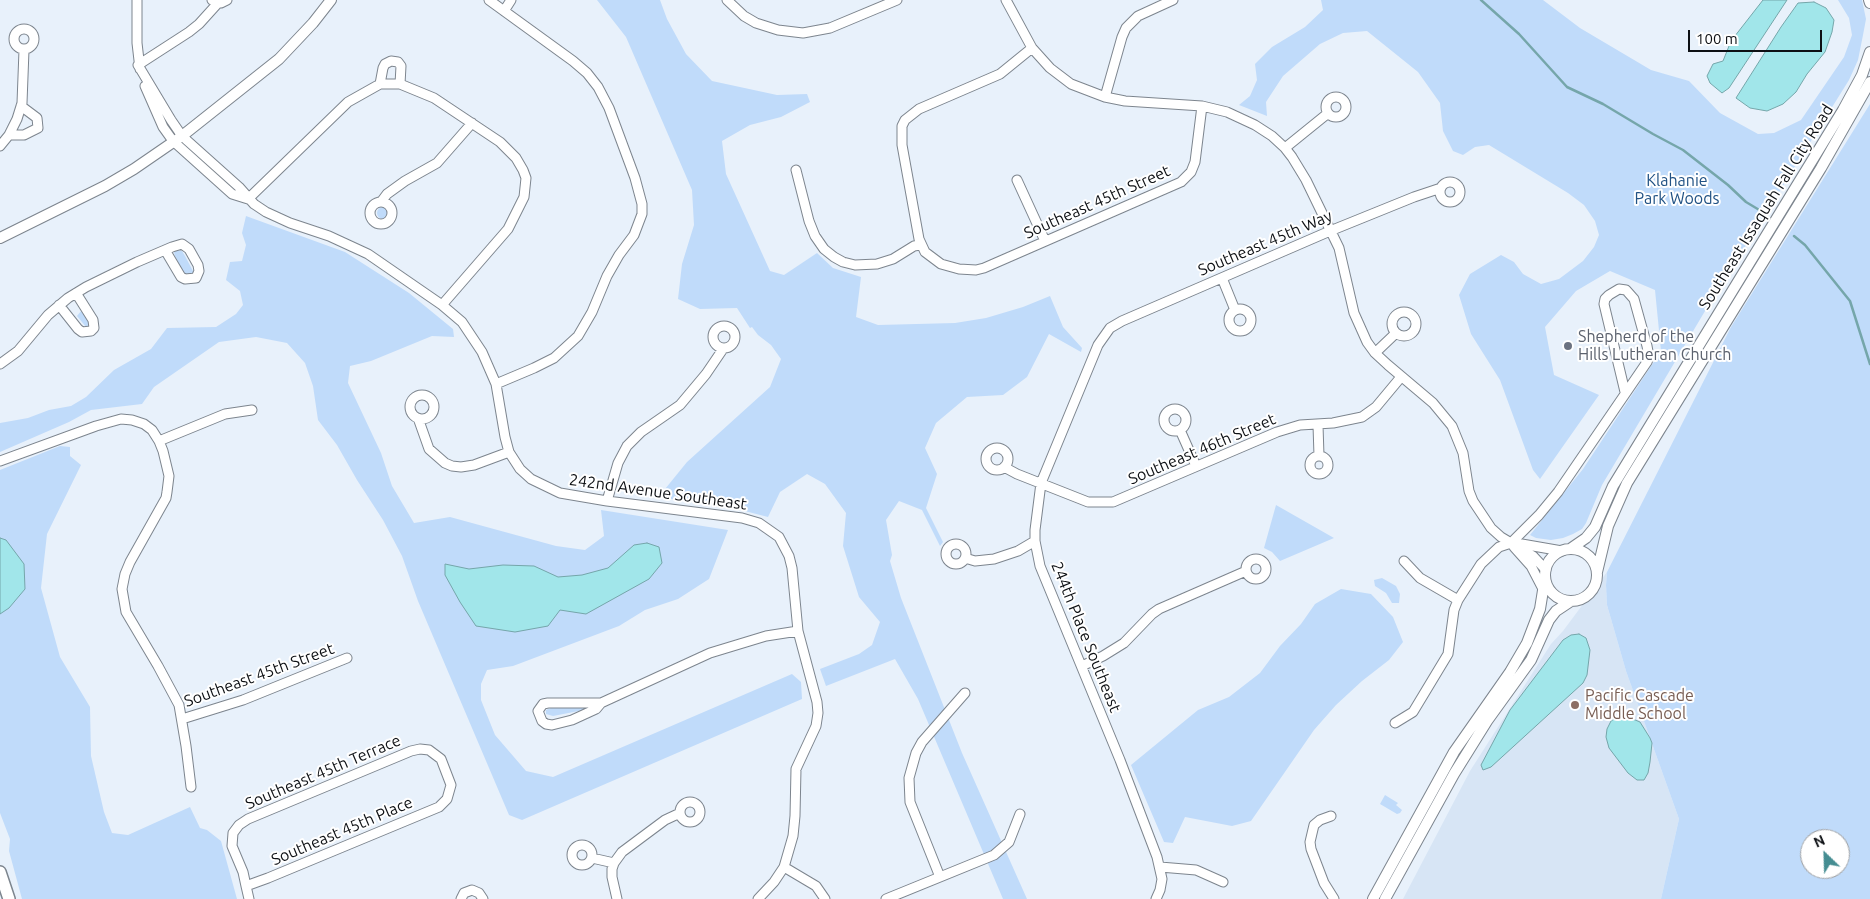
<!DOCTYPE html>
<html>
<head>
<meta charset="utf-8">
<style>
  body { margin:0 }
  #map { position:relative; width:1870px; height:899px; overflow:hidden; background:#e8f1fb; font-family:Ubuntu,sans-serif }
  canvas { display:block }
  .north { position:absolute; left:1800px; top:829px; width:50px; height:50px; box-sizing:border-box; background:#fff; border:1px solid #9e9fa1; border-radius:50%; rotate:336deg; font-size:14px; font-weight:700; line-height:20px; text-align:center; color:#0d1014 }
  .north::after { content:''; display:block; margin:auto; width:18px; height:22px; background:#458d92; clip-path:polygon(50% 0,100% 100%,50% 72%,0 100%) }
  .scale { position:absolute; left:1688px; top:30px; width:134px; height:22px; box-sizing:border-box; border:2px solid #0d1014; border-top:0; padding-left:6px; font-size:15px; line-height:18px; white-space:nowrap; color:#0d1014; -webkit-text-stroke:4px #fff; paint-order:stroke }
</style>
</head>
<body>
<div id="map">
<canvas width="1870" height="899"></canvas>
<div class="north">N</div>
<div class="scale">100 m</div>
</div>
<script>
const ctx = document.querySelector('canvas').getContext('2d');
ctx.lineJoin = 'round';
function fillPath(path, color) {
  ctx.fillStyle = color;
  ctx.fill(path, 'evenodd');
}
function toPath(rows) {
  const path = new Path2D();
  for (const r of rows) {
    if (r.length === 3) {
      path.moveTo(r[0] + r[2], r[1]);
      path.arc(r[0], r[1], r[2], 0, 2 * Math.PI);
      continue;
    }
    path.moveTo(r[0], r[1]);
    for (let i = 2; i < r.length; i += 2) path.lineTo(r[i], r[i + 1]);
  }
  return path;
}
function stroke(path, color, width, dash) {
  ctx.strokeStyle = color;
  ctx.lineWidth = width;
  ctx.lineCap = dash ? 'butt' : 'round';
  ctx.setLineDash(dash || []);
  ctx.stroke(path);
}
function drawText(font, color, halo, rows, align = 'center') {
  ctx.font = font + ' Ubuntu,sans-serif';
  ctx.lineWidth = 4;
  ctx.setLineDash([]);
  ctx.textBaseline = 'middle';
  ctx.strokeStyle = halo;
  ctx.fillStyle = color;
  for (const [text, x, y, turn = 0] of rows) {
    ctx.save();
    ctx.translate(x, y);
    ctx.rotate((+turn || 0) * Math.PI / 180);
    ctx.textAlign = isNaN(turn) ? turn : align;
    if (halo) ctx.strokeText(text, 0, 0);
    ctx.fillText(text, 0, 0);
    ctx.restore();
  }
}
const built = toPath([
  [1607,572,1606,585,1607,605,1626,671,1679,819,1661,899,1403,899,1470,771,1551,644,1563,631]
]);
const green = toPath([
  [597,0,660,0,667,19,686,54,712,81,777,95,807,94,810,102,781,117,750,125,722,141,726,174,770,271,784,275,817,253,833,268,861,277,856,317,878,325,955,323,986,318,1023,307,1050,296,1063,327,1082,348,1081,352,1049,334,1027,377,1003,395,967,397,936,423,925,448,937,474,926,508,943,542,940,546,922,510,899,501,886,520,892,555,890,561,901,598,962,753,1027,899,1003,899,918,699,895,659,826,686,820,669,859,654,872,645,880,622,859,597,843,546,846,513,825,484,807,474,780,492,768,517,737,509,665,498,661,494,687,462,770,387,781,359,771,345,758,335,752,327,750,328,737,308,700,309,678,299,682,264,694,225,692,190,626,37],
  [1321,0,1543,0,1580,28,1651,70,1689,81,1720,113,1758,134,1774,133,1801,120,1844,57,1852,35,1849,18,1838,0,1862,0,1866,19,1863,35,1858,60,1849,80,1705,311,1602,485,1586,523,1582,529,1573,534,1563,538,1551,540,1536,538,1530,535,1583,469,1661,351,1655,290,1610,271,1576,291,1545,327,1554,375,1599,395,1540,479,1533,470,1500,380,1471,334,1459,295,1470,274,1501,255,1514,262,1523,274,1541,284,1559,279,1583,261,1594,247,1599,235,1595,221,1584,205,1568,193,1489,145,1475,147,1463,155,1453,151,1443,131,1440,103,1418,72,1367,31,1343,33,1320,44,1283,76,1266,102,1267,116,1239,105,1250,96,1257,80,1255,64,1272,47,1305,27,1323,10],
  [1870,104,1870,899,1661,899,1679,819,1626,671,1607,605,1606,585,1607,572,1731,327],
  [1810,839,1840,839,1840,869,1810,869],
  [383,213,6],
  [246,216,345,252,409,293,453,329,454,337,432,336,371,361,350,366,348,383,381,453,392,486,414,523,450,517,556,546,585,550,604,536,601,510,728,530,709,579,678,599,645,610,619,626,513,666,487,670,481,684,481,700,495,735,526,771,553,777,792,674,801,682,802,699,522,820,509,815,418,601,402,556,383,520,357,480,337,445,318,420,313,386,305,363,287,343,256,337,219,342,154,387,142,404,91,410,69,422,0,452,0,423,28,418,49,410,71,406,86,397,114,370,151,349,167,328,216,327,236,314,243,305,240,291,226,280,230,262,242,261,246,245,242,233],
  [177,250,182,251,185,256,193,271,193,274,185,276,175,256,174,252],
  [81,311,91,323,86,327,77,316],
  [60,446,70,447,70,456,81,465,47,534,41,588,60,657,90,707,91,756,104,812,112,833,128,835,190,807,200,828,207,830,221,841,237,899,22,899,9,851,10,839,0,813,0,470],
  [1276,505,1334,538,1280,561,1272,552,1264,548],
  [1382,578,1396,586,1400,594,1399,603,1392,603,1386,593,1375,586,1374,580],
  [1341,589,1371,594,1393,617,1403,642,1389,660,1362,681,1336,705,1314,730,1251,821,1232,826,1185,817,1173,843,1164,842,1131,765,1198,710,1229,697,1260,673,1280,646,1301,624,1315,604],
  [590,706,589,709,553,716,546,714,546,710,551,708],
  [1385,795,1398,803,1396,805,1402,810,1400,813,1397,814,1380,804]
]);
const water = toPath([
  [1763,0,1787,0,1729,88,1722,93,1710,83,1707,76,1713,64,1723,61,1731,41,1763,0],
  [1814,2,1826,8,1834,20,1832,32,1825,52,1807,74,1796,92,1783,104,1767,111,1750,108,1736,98,1781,27,1798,3,1814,2],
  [0,538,6,540,24,564,25,589,9,608,0,614,0,538],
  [647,543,659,547,662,563,649,579,586,614,560,610,548,626,515,632,476,626,460,602,445,575,445,564,469,569,503,565,534,566,558,577,582,575,608,568,634,545,647,543],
  [1579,634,1586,638,1590,650,1587,675,1583,683,1491,767,1483,770,1481,765,1510,710,1563,640,1571,635,1579,634],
  [1619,716,1628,717,1640,722,1650,738,1652,743,1650,762,1648,773,1644,780,1637,780,1628,773,1609,748,1606,737,1607,729,1611,721,1619,716]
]);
const stream = toPath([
  [1481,0,1519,34,1567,87,1603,104,1653,134,1683,150,1728,185,1746,202,1761,211],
  [1794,236,1805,245,1850,301,1870,364]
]);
const minor = toPath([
  [137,0,137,43,140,69],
  [212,0,221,3,227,0],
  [489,0,573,61,587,73,598,87,609,108,635,178,642,204,642,214,634,235,619,255,607,276,592,312,578,336,554,358,534,368,496,384],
  [727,0,744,16,756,23,778,30,803,33,830,28,897,0],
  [1006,0,1032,48,1050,68,1071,84,1105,97,1125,101,1202,106,1227,112,1255,125,1272,136,1285,148,1292,157,1306,180,1339,248,1354,313,1367,342,1375,353,1388,365,1433,403,1452,426,1463,453,1469,491,1473,501,1491,528,1501,537,1533,556,1546,570],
  [504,11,511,0],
  [24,39,10],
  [1032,48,1000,74,919,109,905,120,902,126,902,145,919,239,925,252,941,264,959,269,976,270,984,268,1181,182,1191,172,1195,162,1202,106],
  [138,65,171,120,182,136,239,187,254,204,266,212,290,223,329,236,368,254,442,305,462,322,482,352,496,384,505,437,509,452,520,469,531,479,560,493,607,501,742,518,759,523,779,537,789,556,792,568,798,631,817,702,818,713,816,726,796,769,795,816,793,836,784,867,774,882,758,899],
  [138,65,189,32,199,24,218,3],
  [380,84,383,68,385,64,391,61,398,62,401,66,400,84],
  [145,86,163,127,173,141,232,194,248,199,348,102,380,84,400,84,434,98,500,142,516,158,523,170,526,178,524,197,508,229,442,305],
  [1336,107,10],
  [1105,97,1122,37,1126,28,1138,16,1173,0],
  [9,135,24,135,38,128,37,118,21,106],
  [0,146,9,135,17,119,22,103,24,50],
  [1285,148,1327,114],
  [796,170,809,221,815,236,824,249,834,257,843,262,855,265,877,264,893,259,914,246,920,245],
  [1017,180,1045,241],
  [1450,192,10],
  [381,213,11],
  [381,202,387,194,405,181,437,163,472,123],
  [1222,278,1235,310],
  [59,305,78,329,82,332,91,331,94,328,93,320,76,293],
  [1240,320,11],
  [1404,324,12],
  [724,337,11],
  [1375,353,1396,333],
  [0,364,18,351,48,315,68,298,86,287,137,262,172,247,182,244,189,249,198,265,199,271,196,278,185,279,181,277,165,250],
  [422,407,12],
  [1175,420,11],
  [418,418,429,449,445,463,452,466,461,467,474,465,509,452],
  [1318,425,1319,456],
  [1180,430,1196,466],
  [159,441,225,414,252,410],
  [997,459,11],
  [1319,465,9],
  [0,461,96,426,121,419,132,420,144,424,152,430,159,441,163,451,169,476,167,492,166,498,130,562,125,574,122,589,126,612,158,666,179,705,186,746,191,787],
  [1004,467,1017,474,1088,502,1113,502,1277,432,1300,425,1333,423,1362,417,1376,407,1401,377],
  [607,501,618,463,627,446,641,432,680,405,706,374,723,349],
  [1516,543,1562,551],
  [956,554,10],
  [1514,547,1531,566,1544,591],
  [965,558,975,561,994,559,1018,551,1035,541],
  [1256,569,10],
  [1404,561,1420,578,1458,600],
  [1082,666,1103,656,1124,643,1152,614,1159,609,1246,571],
  [601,703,548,703,543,704,538,711,542,721,546,724,552,725,572,720,596,709,601,703,710,653,766,636,798,631],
  [182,719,243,700,347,658],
  [1395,723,1413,712,1448,654,1454,610,1458,600,1481,564,1499,547,1511,543,1539,515,1558,492,1647,362,1649,357,1647,346,1634,299,1626,290,1619,289,1609,295,1605,299,1604,304,1625,392],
  [690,812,10],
  [1331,816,1320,820,1314,825,1310,842,1311,849,1324,883,1334,899],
  [582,855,10],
  [592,858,614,863],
  [784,867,816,886,825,899],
  [1160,867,1196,870,1223,882],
  [940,877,910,802,909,778,916,753,922,742,965,693],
  [246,886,268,878,439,807,447,799,451,785,441,759,429,750,420,749,411,751,248,819,239,825,233,833,232,846,243,872,246,886,249,899],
  [461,899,464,893,472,890,479,893,483,899],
  [617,899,612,877,612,869,614,863,622,852,665,820,680,813],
  [886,899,994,855,1009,842,1020,814],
  [1156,899,1160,890,1162,879,1157,857,1120,760,1040,566,1035,541,1035,530,1041,483,1098,345,1110,328,1122,321,1330,231,1414,197,1441,188]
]);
const tertiary = toPath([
  [1869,0,1870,3],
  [0,238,105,186,134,169,182,136,279,59,313,23,331,0],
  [1570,549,1586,538,1595,527,1613,486,1843,110,1862,75,1870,52],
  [1571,575,26],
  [1597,572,1608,526,1627,483,1821,168,1870,82],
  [1373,899,1454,752,1510,672,1527,643,1540,609,1545,578],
  [1385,899,1454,774,1487,721,1531,660,1549,620,1556,611,1571,601]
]);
const secondary = toPath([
  [0,872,9,899]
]);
const markers = [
  [1568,346,5,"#6b7280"],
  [1575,705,5,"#8d6e63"]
];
const parkNames = [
  ["Klahanie",1677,181],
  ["Park Woods",1677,199]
];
const streetNames = [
  ["Southeast 45th Street",1097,202,-24],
  ["Southeast Issaquah Fall City Road",1766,207,-58],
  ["Southeast 45th Way",1265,243,-23],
  ["Southeast 46th Street",1202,449,-23],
  ["242nd Avenue Southeast",658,492,8],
  ["244th Place Southeast",1086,637,68],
  ["Southeast 45th Street",259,675,-20],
  ["Southeast 45th Terrace",323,772,-23],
  ["Southeast 45th Place",342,831,-23]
];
const worshipNames = [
  ["Shepherd of the",1578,337],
  ["Hills Lutheran Church",1578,355]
];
const educationNames = [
  ["Pacific Cascade",1585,696],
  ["Middle School",1585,714]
];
fillPath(built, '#d7e5f5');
fillPath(green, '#c0dbfa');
fillPath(water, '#a1e6ea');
stroke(water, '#75a6aa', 1);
stroke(stream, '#75a6aa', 2.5);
stroke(minor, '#7d858e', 11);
stroke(tertiary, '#7d858e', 12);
stroke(secondary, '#7d858e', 14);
stroke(minor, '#fff', 9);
stroke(tertiary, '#fff', 10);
stroke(secondary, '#fff', 11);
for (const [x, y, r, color] of markers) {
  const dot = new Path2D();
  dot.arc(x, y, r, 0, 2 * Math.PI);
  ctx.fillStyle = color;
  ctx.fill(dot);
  stroke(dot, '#fff', 2);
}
drawText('16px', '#215284', '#fff', parkNames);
drawText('16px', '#0d1014', '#fff', streetNames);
drawText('16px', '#5b616d', '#fff', worshipNames, 'left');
drawText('16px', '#785e54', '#fff', educationNames, 'left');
</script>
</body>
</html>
